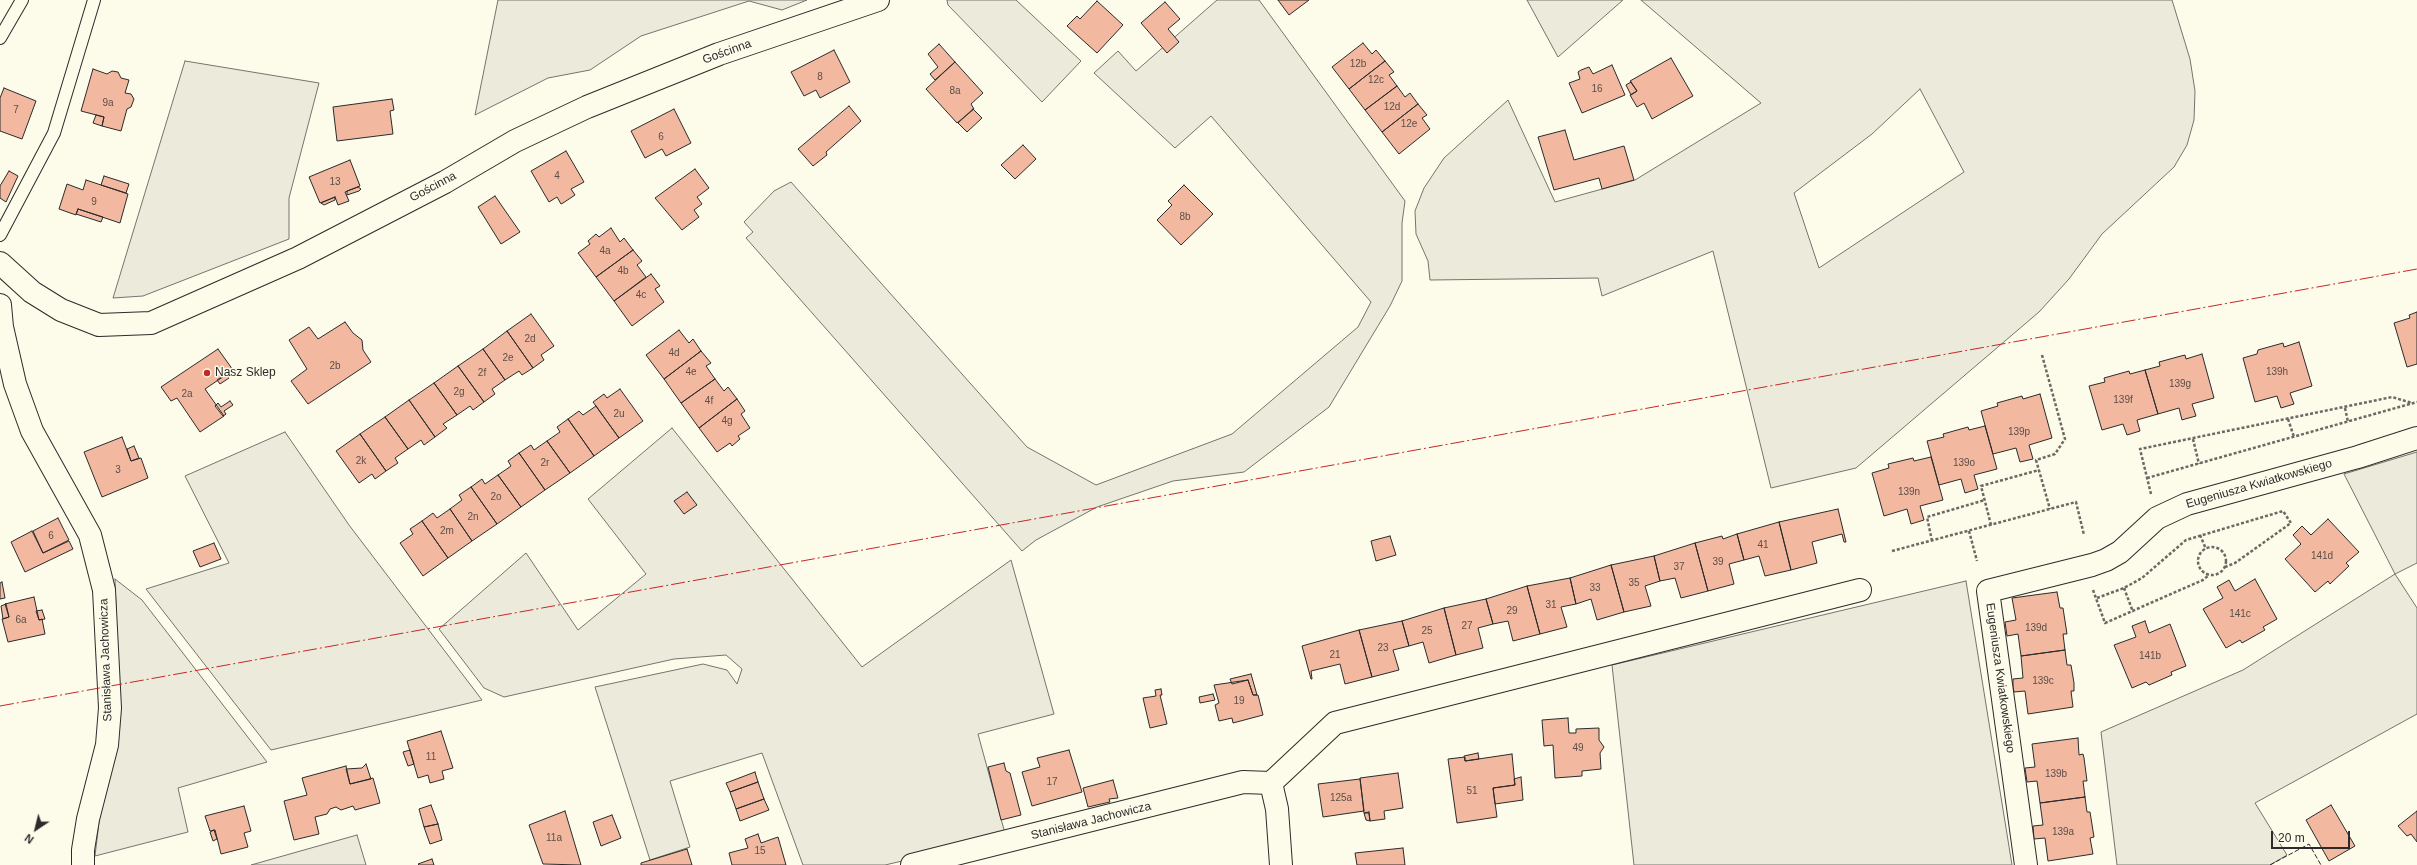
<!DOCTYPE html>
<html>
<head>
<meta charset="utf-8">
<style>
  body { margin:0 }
  #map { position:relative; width:2417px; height:865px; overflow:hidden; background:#fdfbea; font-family:Arial,sans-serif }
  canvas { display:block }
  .north { position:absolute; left:16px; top:809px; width:40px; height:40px; -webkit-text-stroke:3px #fdfbea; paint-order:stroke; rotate:215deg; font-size:11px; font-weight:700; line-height:16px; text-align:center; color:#2b2b2b }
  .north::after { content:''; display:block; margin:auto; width:14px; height:18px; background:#2b2b2b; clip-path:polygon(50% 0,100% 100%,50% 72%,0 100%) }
  .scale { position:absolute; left:2271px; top:831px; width:79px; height:18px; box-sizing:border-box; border:2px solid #2b2b2b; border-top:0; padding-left:5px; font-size:12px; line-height:14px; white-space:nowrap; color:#2b2b2b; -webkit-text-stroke:3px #fdfbea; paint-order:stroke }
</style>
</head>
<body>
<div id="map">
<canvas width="2417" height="865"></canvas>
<div class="north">N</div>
<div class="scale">20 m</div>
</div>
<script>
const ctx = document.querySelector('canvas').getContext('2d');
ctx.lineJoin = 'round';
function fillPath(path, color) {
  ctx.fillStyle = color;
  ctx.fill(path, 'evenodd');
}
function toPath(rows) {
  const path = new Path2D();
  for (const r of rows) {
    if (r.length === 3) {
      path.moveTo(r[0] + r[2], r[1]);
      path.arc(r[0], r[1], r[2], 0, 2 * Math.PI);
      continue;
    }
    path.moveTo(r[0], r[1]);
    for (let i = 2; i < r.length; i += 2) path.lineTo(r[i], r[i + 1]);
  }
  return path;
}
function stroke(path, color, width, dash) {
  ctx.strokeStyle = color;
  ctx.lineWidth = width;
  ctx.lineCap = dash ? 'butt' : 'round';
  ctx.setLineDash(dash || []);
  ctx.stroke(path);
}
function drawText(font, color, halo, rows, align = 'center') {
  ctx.font = font + ' Arial,sans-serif';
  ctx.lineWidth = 3;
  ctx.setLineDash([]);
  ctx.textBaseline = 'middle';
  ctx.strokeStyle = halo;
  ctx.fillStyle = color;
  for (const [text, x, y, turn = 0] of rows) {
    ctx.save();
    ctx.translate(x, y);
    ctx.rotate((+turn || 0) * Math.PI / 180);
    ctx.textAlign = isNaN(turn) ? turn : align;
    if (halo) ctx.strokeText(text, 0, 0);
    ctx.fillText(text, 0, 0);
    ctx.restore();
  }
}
const green = toPath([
  [498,0,807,0,782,10,749,1,641,36,590,70,548,78,475,115,498,0],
  [947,0,1016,0,1081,61,1042,102,948,5,947,0],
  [1217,0,1259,0,1405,201,1402,223,1402,281,1390,306,1329,407,1244,472,1173,481,1097,507,1036,540,1022,551,746,238,753,232,744,222,774,191,791,182,1027,447,1096,485,1232,434,1358,327,1371,302,1211,116,1175,148,1094,73,1118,51,1136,71,1217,0],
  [1527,0,1623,0,1558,57,1527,0],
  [1641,0,2172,0,2190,59,2195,91,2194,120,2187,145,2174,167,2102,234,2069,279,2039,312,1856,468,1771,488,1713,251,1602,296,1598,278,1430,280,1428,261,1416,234,1415,211,1424,188,1444,158,1508,100,1555,202,1635,180,1761,103,1641,0],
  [1920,89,1964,172,1819,268,1794,193,1872,134,1920,89],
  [185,61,319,83,289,198,289,239,143,296,113,298,185,61],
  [672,428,862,667,1011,560,1054,714,978,734,1006,837,885,865,803,865,762,753,670,781,690,847,650,860,595,687,703,664,727,670,737,684,742,669,726,655,674,659,504,697,484,688,439,629,526,553,578,630,646,574,588,499,672,428],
  [285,432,349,525,482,700,271,750,146,589,229,563,185,476,285,432],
  [2417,452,2417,563,2395,574,2417,608,2417,714,2255,803,2287,855,2270,865,2117,865,2101,732,2243,670,2395,574,2344,474,2417,452],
  [115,579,142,600,267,762,178,788,188,832,95,856,101,805,119,698,115,579],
  [1966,581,2012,865,1634,865,1612,665,1966,581],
  [357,835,366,865,251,865,357,835]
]);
const building = toPath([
  [1278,0,1309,0,1289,15,1278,0],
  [1097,1,1123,25,1097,53,1067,26,1077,16,1080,19,1097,1],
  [1165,2,1180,19,1168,29,1179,42,1167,53,1141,23,1165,2],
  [1363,43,1372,54,1376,50,1385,61,1349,89,1332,67,1363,43],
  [939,44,955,62,935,80,930,74,938,67,928,54,939,44],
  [834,50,850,82,820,98,816,90,804,96,791,72,834,50],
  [1671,58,1693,96,1652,119,1644,103,1637,107,1630,95,1637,91,1630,81,1671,58],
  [1385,61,1394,72,1389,75,1397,86,1365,110,1349,89,1385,61],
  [955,62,983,93,971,104,974,109,957,123,926,89,955,62],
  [1612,65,1625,95,1582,113,1569,83,1580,79,1578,72,1581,70,1589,67,1593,74,1612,65],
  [93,69,107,74,112,71,118,72,121,78,129,80,125,93,131,94,134,99,131,107,127,109,121,131,102,126,104,117,81,111,93,69],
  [1631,82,1637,91,1631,95,1626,85,1631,82],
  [1397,86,1405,97,1410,93,1418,104,1382,132,1365,110,1397,86],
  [4,88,36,101,22,139,0,131,0,98,4,88],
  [392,99,394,110,390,111,393,134,337,141,333,107,392,99],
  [1418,104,1427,115,1422,118,1430,129,1399,154,1382,132,1418,104],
  [849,106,861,121,826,152,827,155,813,166,798,149,849,106],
  [674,109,691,143,666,156,662,149,645,158,631,131,674,109],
  [973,109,982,118,967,132,958,123,973,109],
  [96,115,104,117,102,126,93,123,96,115],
  [1565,130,1574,160,1624,146,1634,180,1602,189,1599,178,1554,190,1538,137,1565,130],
  [1023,145,1036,159,1015,179,1001,165,1023,145],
  [566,151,584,182,571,189,575,195,563,203,561,204,557,197,549,202,531,171,566,151],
  [350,160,360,186,345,192,349,201,338,205,335,197,320,203,309,177,350,160],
  [695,169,709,188,697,197,702,204,694,210,699,217,682,230,655,198,695,169],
  [9,171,18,176,6,202,0,198,0,186,9,171],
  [104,176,129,184,126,193,101,185,104,176],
  [86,180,128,194,120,223,78,209,76,215,59,209,67,184,83,190,86,180],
  [1184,185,1213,214,1181,245,1157,220,1172,205,1168,201,1184,185],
  [358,187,361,189,359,191,347,195,347,191,358,187],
  [495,196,520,232,501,244,478,207,495,196],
  [335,197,335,200,324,205,321,203,335,197],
  [78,209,103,217,101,222,76,214,78,209],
  [611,228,620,242,624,238,633,250,596,277,578,253,590,244,588,241,596,234,599,237,611,228],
  [633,250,642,261,637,265,646,277,614,301,596,277,633,250],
  [651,274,660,286,655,289,664,302,632,326,614,301,651,274],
  [2417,312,2417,364,2407,367,2394,323,2410,318,2409,315,2417,312],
  [531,314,554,346,541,355,544,360,533,368,507,331,531,314],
  [345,322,353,333,362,340,363,350,371,362,308,404,291,381,307,369,289,340,309,327,318,339,345,322],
  [679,330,689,343,693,339,701,351,664,379,646,355,679,330],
  [507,331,533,368,522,375,519,371,505,380,483,349,507,331],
  [2299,342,2312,386,2290,393,2294,404,2281,408,2277,396,2255,402,2243,358,2257,354,2258,350,2283,343,2284,347,2299,342],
  [218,349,233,370,205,389,224,416,200,432,177,398,171,401,161,387,218,349],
  [483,349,505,380,492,389,495,394,484,402,458,366,483,349],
  [701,351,711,363,706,366,715,379,681,403,664,379,701,351],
  [2202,354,2214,398,2192,404,2196,416,2185,419,2182,420,2179,408,2158,414,2145,370,2160,366,2159,362,2181,356,2185,355,2186,359,2202,354],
  [458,366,484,402,473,410,470,406,457,415,434,383,458,366],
  [2145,370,2158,414,2137,420,2140,431,2127,435,2123,424,2102,430,2089,386,2105,382,2104,378,2129,371,2130,374,2145,370],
  [226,374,229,378,220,384,217,380,226,374],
  [715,379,724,391,728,387,737,399,699,428,681,403,715,379],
  [434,383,457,415,443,424,447,428,435,437,409,400,434,383],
  [620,389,643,421,619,438,593,402,604,394,607,398,620,389],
  [2040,394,2052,438,2029,445,2033,459,2020,462,2016,448,1993,454,1981,411,1998,406,1997,403,2022,396,2023,399,2040,394],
  [737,399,745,411,741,414,750,428,738,436,740,439,732,446,730,443,717,452,699,428,737,399],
  [409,400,435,437,424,445,421,440,408,449,385,417,409,400],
  [230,401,233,405,224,411,226,414,223,416,215,406,218,403,221,407,230,401],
  [596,406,619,438,594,456,568,419,579,411,583,415,596,406],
  [385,417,408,449,395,458,398,463,386,471,360,434,385,417],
  [568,419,594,456,570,473,547,441,560,432,557,427,568,419],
  [1985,426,1997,469,1974,475,1978,489,1965,493,1961,479,1939,485,1927,441,1944,437,1943,434,1968,427,1969,430,1985,426],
  [360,434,386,471,375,479,372,474,359,483,336,451,360,434],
  [122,437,131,461,141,458,148,478,102,497,84,452,122,437],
  [547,441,570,473,545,490,519,453,531,445,534,450,547,441],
  [134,446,139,458,131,461,127,449,134,446],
  [519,453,545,490,521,507,498,475,511,466,508,461,519,453],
  [1931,457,1943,500,1920,506,1924,520,1911,524,1907,509,1884,516,1872,473,1889,468,1888,464,1913,458,1914,461,1931,457],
  [498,475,521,507,497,524,471,487,482,479,485,484,498,475],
  [471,487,497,524,472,541,450,509,462,500,459,495,471,487],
  [687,492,697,505,684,514,674,501,687,492],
  [450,509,472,541,448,558,422,521,433,513,437,518,450,509],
  [1838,509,1846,542,1844,542,1842,534,1812,542,1817,563,1791,570,1779,522,1838,509],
  [58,518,69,540,43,553,33,531,58,518],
  [2328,519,2359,552,2346,563,2349,566,2330,584,2328,581,2315,592,2285,559,2301,544,2293,535,2302,526,2311,535,2328,519],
  [422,521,448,558,423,576,400,543,413,534,410,529,422,521],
  [1779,522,1791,570,1765,576,1759,556,1744,560,1737,534,1779,522],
  [32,531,43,553,69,541,73,549,25,572,11,542,32,531],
  [1737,534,1744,560,1729,564,1734,584,1708,591,1695,543,1722,536,1723,539,1737,534],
  [1390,536,1396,555,1376,561,1371,541,1390,536],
  [214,543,221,559,200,567,193,551,214,543],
  [1695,543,1708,591,1681,598,1675,578,1660,581,1654,556,1695,543],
  [1654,556,1660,581,1645,586,1651,606,1624,612,1611,565,1654,556],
  [1611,565,1624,612,1597,620,1591,599,1576,604,1570,578,1611,565],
  [1570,578,1576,604,1561,607,1567,627,1540,634,1527,586,1570,578],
  [2255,579,2277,619,2263,627,2265,630,2242,643,2240,640,2226,648,2203,609,2223,598,2217,587,2229,580,2235,591,2255,579],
  [2,582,5,598,0,599,0,583,2,582],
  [1527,586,1540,634,1513,641,1508,621,1493,624,1486,599,1527,586],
  [2057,592,2060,608,2063,608,2067,634,2063,634,2065,650,2021,656,2018,634,2007,636,2005,622,2016,620,2012,598,2057,592],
  [34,597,39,620,42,619,45,634,8,642,2,619,9,617,5,604,34,597],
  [1486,599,1493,624,1478,628,1483,648,1456,655,1444,608,1486,599],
  [6,604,9,617,3,619,1,606,6,604],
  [1444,608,1456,655,1429,663,1423,642,1409,646,1402,621,1444,608],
  [42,610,45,619,39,620,36,611,42,610],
  [1402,621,1409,646,1393,650,1399,670,1372,677,1359,630,1402,621],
  [2145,621,2149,633,2170,624,2186,666,2171,672,2172,675,2149,685,2146,682,2132,688,2114,645,2136,637,2132,626,2145,621],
  [1359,630,1372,677,1345,684,1340,664,1311,671,1312,679,1311,679,1302,646,1359,630],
  [2065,650,2067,665,2071,665,2074,683,2074,691,2071,691,2073,707,2028,714,2025,691,2014,692,2013,687,2013,679,2023,678,2021,656,2065,650],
  [1251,674,1257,695,1253,695,1248,680,1232,684,1230,679,1251,674],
  [1248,680,1253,695,1258,695,1263,715,1233,723,1232,718,1219,721,1215,705,1219,703,1214,685,1248,680],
  [1161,689,1162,695,1160,695,1167,724,1150,728,1143,698,1156,696,1155,690,1161,689],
  [1213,694,1215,700,1200,703,1199,697,1213,694],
  [1568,718,1569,733,1576,733,1576,729,1599,728,1599,740,1604,747,1600,753,1601,769,1582,771,1582,776,1555,778,1553,745,1544,746,1542,720,1568,718],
  [441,731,453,768,442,771,444,779,430,783,428,775,418,778,407,741,441,731],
  [2078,738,2079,755,2083,754,2084,758,2087,781,2083,781,2085,797,2040,803,2037,781,2027,782,2025,768,2035,767,2032,744,2078,738],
  [410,750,414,764,408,766,403,752,410,750],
  [1069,750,1082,792,1032,806,1022,772,1040,767,1037,758,1069,750],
  [1478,753,1479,759,1465,761,1464,756,1478,753],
  [1512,754,1515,785,1493,788,1497,817,1457,823,1448,759,1465,757,1465,761,1512,754],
  [1004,763,1006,771,1010,773,1021,815,1001,820,988,767,1004,763],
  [366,764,371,779,350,784,346,769,362,768,366,764],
  [346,766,350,784,373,778,380,803,355,810,353,806,341,810,336,807,330,809,327,814,315,817,319,834,294,840,284,801,307,795,302,778,346,766],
  [755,772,758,782,730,792,726,783,755,772],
  [1398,773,1403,808,1384,811,1385,819,1370,821,1369,813,1364,813,1360,778,1398,773],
  [1521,777,1523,800,1495,804,1493,788,1515,785,1514,779,1521,777],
  [1360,779,1364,811,1323,817,1318,784,1360,779],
  [1113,780,1118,798,1109,799,1110,802,1088,807,1083,788,1113,780],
  [758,782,764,799,736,809,730,792,758,782],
  [2085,797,2087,812,2090,812,2094,837,2090,838,2093,854,2048,861,2045,838,2034,839,2033,826,2043,825,2040,803,2085,797],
  [764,799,769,810,740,821,736,809,764,799],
  [431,805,438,824,424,827,419,809,431,805],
  [2331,805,2355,846,2329,861,2306,820,2331,805],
  [244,806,251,831,244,833,248,847,221,854,215,830,210,831,205,816,244,806],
  [565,811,581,865,543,864,529,825,565,811],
  [2417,811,2417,842,2411,834,2407,836,2398,826,2417,811],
  [1369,812,1369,813,1370,821,1366,820,1364,813,1369,812],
  [612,815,621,838,601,846,593,822,612,815],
  [438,824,442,840,430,844,424,827,438,824],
  [214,830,217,839,213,841,210,832,214,830],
  [758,834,761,843,778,837,786,865,732,865,729,853,748,848,745,839,758,834],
  [1403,848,1405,865,1357,865,1355,853,1403,848],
  [687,849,692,865,641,865,641,863,687,849],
  [432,859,434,865,419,865,418,864,432,859]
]);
const path = toPath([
  [2042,355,2065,439,2055,454,2036,460,2050,509],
  [2345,408,2348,422],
  [2288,419,2294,437],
  [2193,439,2199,464],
  [2147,478,2417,402],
  [2151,494,2140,449,2392,397,2412,403],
  [1991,525,1981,486,2039,470],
  [1969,531,1977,561],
  [2200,535,2206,549],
  [1932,541,1927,517,1985,500],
  [2212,561,14],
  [1892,551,2076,502,2084,535],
  [2124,588,2133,612],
  [2093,590,2105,623,2203,580,2209,575],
  [2097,598,2124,588,2142,578,2186,540,2283,511,2291,523,2235,563,2225,567]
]);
const lane = toPath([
  [0,38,22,0],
  [0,235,54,133,94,0]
]);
const street = toPath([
  [0,263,32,292,61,310,99,325,151,323,298,258,445,182,515,141,587,107,719,54,878,0],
  [0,305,2,327,15,384,32,431,90,535,104,590,110,708,107,745,88,819,83,850,83,865],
  [1271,783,1335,723,1860,590],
  [1271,783,1277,809,1281,865],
  [912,865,1243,782,1271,783],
  [2026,865,1988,591,2092,565,2106,560,2120,552,2157,518,2187,504,2358,457,2417,438]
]);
const fence = toPath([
  [2270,865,2309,844,2321,865]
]);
const power = toPath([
  [0,706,2417,269]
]);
const markers = [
  [207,373,4,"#c62828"]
];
const numberNames = [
  ["12b",1358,64],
  ["8",820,77],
  ["12c",1376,80],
  ["16",1597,89],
  ["8a",955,91],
  ["9a",108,103],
  ["12d",1392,107],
  ["7",16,110],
  ["12e",1409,124],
  ["6",661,137],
  ["4",557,176],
  ["13",335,182],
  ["9",94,202],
  ["8b",1185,217],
  ["4a",605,251],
  ["4b",623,271],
  ["4c",641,295],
  ["2d",530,339],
  ["4d",674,353],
  ["2e",508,358],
  ["2b",335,366],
  ["4e",691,372],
  ["139h",2277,372],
  ["2f",482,373],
  ["139g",2180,384],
  ["2g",459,392],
  ["2a",187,394],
  ["139f",2123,400],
  ["4f",709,401],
  ["2u",619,414],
  ["4g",727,421],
  ["139p",2019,432],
  ["2k",361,461],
  ["2r",545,463],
  ["139o",1964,463],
  ["3",118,470],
  ["139n",1909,492],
  ["2o",496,497],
  ["2n",473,517],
  ["2m",447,531],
  ["6",51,536],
  ["41",1763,545],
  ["141d",2322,556],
  ["39",1718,562],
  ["37",1679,567],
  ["35",1634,583],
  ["33",1595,588],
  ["31",1551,605],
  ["29",1512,611],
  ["141c",2240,614],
  ["6a",21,620],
  ["27",1467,626],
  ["139d",2036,628],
  ["25",1427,631],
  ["23",1383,648],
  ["21",1335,655],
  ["141b",2150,656],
  ["139c",2043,681],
  ["19",1239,701],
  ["49",1578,748],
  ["11",431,757],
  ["139b",2056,774],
  ["17",1052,782],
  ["51",1472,791],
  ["125a",1341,798],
  ["139a",2063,832],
  ["11a",554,838],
  ["15",760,851]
];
const streetNames = [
  ["Gościnna",727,52,-20],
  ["Gościnna",433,187,-28],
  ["Eugeniusza Kwiatkowskiego",2259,484,-16],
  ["Stanisława Jachowicza",106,660,-92],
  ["Eugeniusza Kwiatkowskiego",2000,678,82],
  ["Stanisława Jachowicza",1091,821,-14]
];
const poiNames = [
  ["Nasz Sklep",215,373]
];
fillPath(green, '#ecebdb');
stroke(green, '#74746e', 1);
fillPath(building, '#f2b8a0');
stroke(building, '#2b2b2b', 1);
stroke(lane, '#2b2b2b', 14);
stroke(street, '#2b2b2b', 24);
stroke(path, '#6a6964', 2.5, [3, 2]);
stroke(lane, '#fdfbea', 12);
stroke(street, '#fdfbea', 22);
stroke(fence, '#2b2b2b', 1, [5, 2]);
stroke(power, '#c62828', 1, [14, 3, 2, 3]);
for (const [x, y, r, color] of markers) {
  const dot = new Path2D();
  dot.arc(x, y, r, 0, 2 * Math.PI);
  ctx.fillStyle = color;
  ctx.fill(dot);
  stroke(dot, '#fdfbea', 1.5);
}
drawText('10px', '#5d4e48', null, numberNames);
drawText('12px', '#2b2b2b', '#fdfbea', streetNames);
drawText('12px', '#2b2b2b', '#fdfbea', poiNames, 'left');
</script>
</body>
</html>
